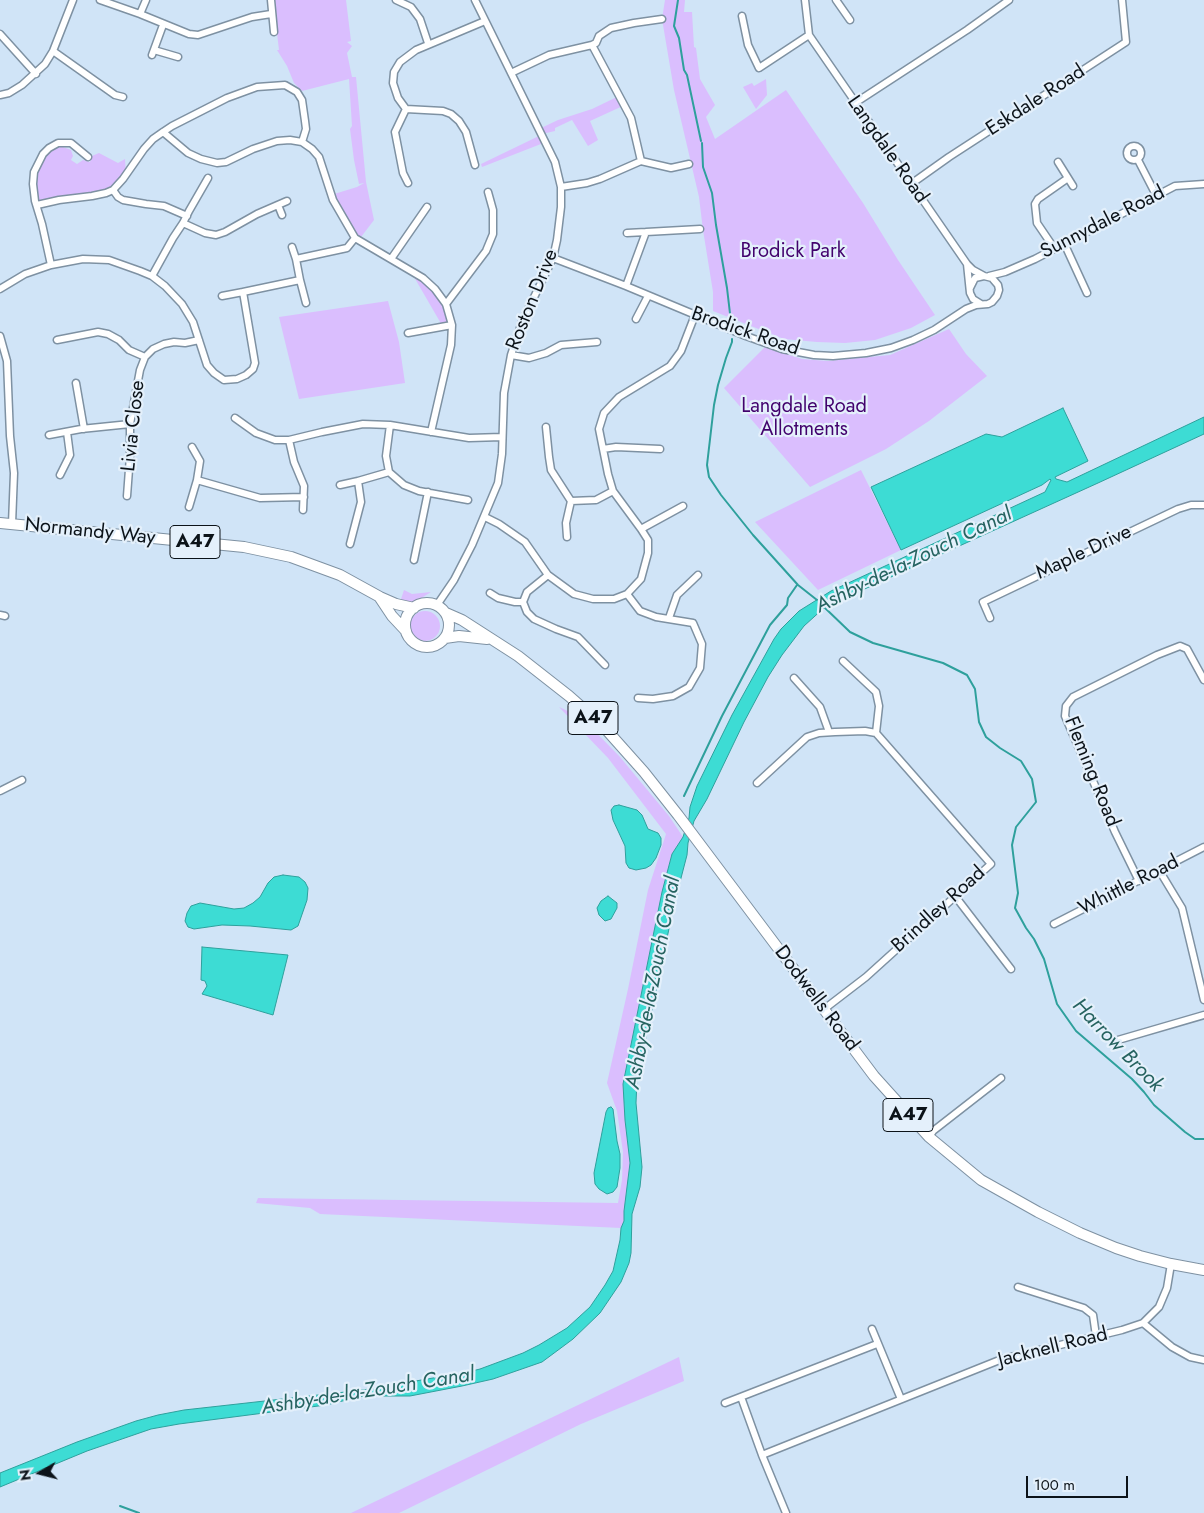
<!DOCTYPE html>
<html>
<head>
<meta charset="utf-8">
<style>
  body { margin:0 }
  #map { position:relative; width:1204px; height:1513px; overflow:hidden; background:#d0e4f7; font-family:Jost,sans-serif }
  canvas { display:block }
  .north { position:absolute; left:15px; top:1448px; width:50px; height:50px; -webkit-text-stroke:4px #e4f0fb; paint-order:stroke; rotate:262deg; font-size:14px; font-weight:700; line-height:20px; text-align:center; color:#0c1319 }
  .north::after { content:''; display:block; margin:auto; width:18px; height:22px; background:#0c1319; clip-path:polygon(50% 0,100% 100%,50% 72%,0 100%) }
  .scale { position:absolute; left:1026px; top:1476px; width:102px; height:22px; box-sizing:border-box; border:2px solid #0c1319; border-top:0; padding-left:6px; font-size:15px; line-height:18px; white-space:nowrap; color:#0c1319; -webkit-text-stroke:4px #e4f0fb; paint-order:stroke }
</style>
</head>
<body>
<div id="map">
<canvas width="1204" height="1513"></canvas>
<div class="north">N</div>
<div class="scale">100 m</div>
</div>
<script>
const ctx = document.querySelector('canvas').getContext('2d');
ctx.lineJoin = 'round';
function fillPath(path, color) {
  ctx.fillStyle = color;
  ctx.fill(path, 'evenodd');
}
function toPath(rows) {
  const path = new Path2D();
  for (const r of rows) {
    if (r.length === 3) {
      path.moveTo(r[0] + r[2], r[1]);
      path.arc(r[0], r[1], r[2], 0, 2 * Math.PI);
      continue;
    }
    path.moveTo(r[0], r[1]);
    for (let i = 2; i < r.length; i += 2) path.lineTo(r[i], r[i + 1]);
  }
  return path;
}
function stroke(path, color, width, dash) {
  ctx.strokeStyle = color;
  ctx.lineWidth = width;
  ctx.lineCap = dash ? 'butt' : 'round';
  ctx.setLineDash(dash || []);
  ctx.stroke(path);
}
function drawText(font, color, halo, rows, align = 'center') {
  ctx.font = font + ' Jost,sans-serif';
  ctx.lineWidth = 4.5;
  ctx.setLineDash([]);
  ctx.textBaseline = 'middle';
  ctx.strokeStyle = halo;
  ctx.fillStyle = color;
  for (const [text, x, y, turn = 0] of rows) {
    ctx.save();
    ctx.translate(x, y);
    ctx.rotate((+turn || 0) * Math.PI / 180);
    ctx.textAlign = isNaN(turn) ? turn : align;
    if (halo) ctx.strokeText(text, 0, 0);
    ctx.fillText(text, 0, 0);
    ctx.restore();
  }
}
const green = toPath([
  [273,0,346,0,351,41,347,42,352,46,347,53,352,77,356,77,366,182,374,220,358,241,331,195,357,187,364,183,359,184,354,160,350,129,352,126,349,79,302,91,294,83,287,66,277,50,279,50],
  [665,0,685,0,684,12,692,12,694,47,696,48,700,79,715,105,706,117,715,139,786,90,863,203,898,260,935,315,911,328,875,340,845,343,817,342,784,339,713,311,713,292,703,230,699,197,674,90,662,19],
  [766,79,767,95,756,109,743,87,752,83,754,86],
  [619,96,625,105,590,121,598,140,588,146,572,120,555,128,555,131,542,134,546,142,482,167,481,164,541,135,539,129,558,120,592,109],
  [55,144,71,150,73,156,71,160,77,164,83,160,90,162,92,156,99,153,118,163,125,159,126,176,113,190,37,205,34,172,40,158],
  [410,270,423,278,444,305,450,326,443,327],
  [388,301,399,342,405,383,299,399,279,317],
  [949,329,966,354,987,376,929,421,886,449,810,487,724,388,765,347,802,359,828,361,890,355],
  [861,470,901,550,818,590,755,522],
  [404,590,412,594,431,592,415,602,409,604,400,602],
  [425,626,15],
  [559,707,581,717,620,757,669,816,683,837,672,854,662,892,623,1084,625,1120,630,1163,624,1211,624,1221,621,1228,320,1214,310,1208,256,1203,258,1198,618,1203,622,1180,623,1152,617,1111,607,1083,628,989,648,890,666,834,608,758],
  [679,1357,684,1381,581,1424,399,1513,351,1513]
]);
const water = toPath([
  [1063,408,1088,461,1055,477,1056,479,1067,482,1204,417,1204,434,1098,483,825,607,804,626,782,655,768,677,744,722,707,799,694,821,688,843,687,855,674,905,637,1080,636,1103,642,1167,640,1187,632,1214,631,1253,629,1263,621,1282,600,1313,573,1339,542,1362,493,1379,462,1386,410,1396,363,1396,326,1405,179,1424,151,1429,87,1451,0,1487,0,1473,77,1442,136,1421,158,1415,184,1410,363,1390,468,1372,480,1369,523,1353,539,1345,567,1328,590,1307,605,1285,613,1271,620,1240,621,1228,624,1221,624,1211,630,1163,625,1120,623,1084,662,892,672,854,683,837,689,818,690,807,697,786,732,715,774,639,781,629,799,611,831,591,1045,492,1051,480,1050,479,1042,485,901,550,871,487,986,434,1002,437,1063,408],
  [619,805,637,810,642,815,648,829,658,833,661,838,661,845,656,858,651,865,646,868,636,870,629,868,626,863,625,846,613,820,611,810,614,806,619,805],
  [283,875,299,877,305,882,308,888,307,900,298,926,291,930,250,926,222,925,194,929,188,927,185,921,187,913,191,906,200,903,234,909,244,908,253,903,260,897,268,883,274,877,283,875],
  [608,896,617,903,617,908,611,919,605,921,599,915,597,908,601,901,608,896],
  [202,947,288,955,273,1015,202,994,207,986,205,981,201,980,202,947],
  [611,1107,613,1109,617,1141,620,1154,620,1168,617,1187,613,1192,607,1194,599,1189,595,1184,594,1173,606,1112,608,1108,611,1107]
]);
const stream = toPath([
  [678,0,674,26,679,38,684,70,687,75,701,141],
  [702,143,703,167,712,193,716,225,727,288,731,322],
  [732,339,732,342,726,358,718,385,714,405,707,465,709,477,721,495,753,535,798,585,817,600],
  [824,607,850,632,873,643,943,663,967,675,975,689,979,722,986,737,1000,748,1021,761,1032,779,1036,802,1016,827,1012,845,1018,893,1015,908,1026,928,1034,939,1044,959,1057,1004,1076,1031,1132,1079,1144,1092,1154,1105,1185,1132,1195,1139,1204,1139],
  [684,796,722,716,770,625,787,605,788,598,797,585],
  [120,1506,139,1513]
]);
const street = toPath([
  [100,0,140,14,189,34,198,35,252,17,271,14],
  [271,0,274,32],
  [396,0,411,7,420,19,428,43],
  [805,0,809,35,820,51,967,264,973,270,984,276],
  [836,0,850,20],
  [140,14,146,0],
  [742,16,748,45,759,68,809,35],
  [0,34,36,74],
  [592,45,596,43,599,36,611,28,634,23,662,19],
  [154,50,178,57],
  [53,51,115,95,123,97],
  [152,55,163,25],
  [511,73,549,55,592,45,631,118,641,161],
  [0,95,9,93,22,85,45,64,53,51,73,0],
  [855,103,967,30,1009,0],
  [406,109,443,111,451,114,459,121,466,132,475,165],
  [163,132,188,153,201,159,217,163,226,162,253,149,277,141,290,140,302,142,312,149,319,157,333,200,355,238,423,278,435,289,446,304,452,325,451,345,431,432],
  [1134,153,7],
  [1138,160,1156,195],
  [1058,162,1068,178],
  [408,183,403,173,395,132,406,109,398,98,393,83,394,72,400,62,416,50,485,21],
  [911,184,949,157,1126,42,1122,0],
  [561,187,587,183,600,179,641,161,671,168,689,164],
  [113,190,118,197,123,200,146,204,164,206,187,216],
  [37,205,59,200,92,196,106,193,113,190,123,179,144,149,153,139,163,132,172,126,227,98,257,87,285,85,297,92,302,100,305,121,306,129,302,142],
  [278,205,282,215],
  [183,223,205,233,216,235,225,232,257,214,287,201],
  [627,233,646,232],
  [1064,243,1087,293],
  [292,247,296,259],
  [1054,248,1037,223,1035,204,1038,199,1068,178,1073,186],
  [553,258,626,286,746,336,782,349,814,355,833,356,866,353,891,348,913,340,934,330,966,309,976,305,988,304,992,302,997,296,999,290,998,285,992,278,984,276,975,278,970,288],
  [391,259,427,207],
  [967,264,970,293,973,299,981,304],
  [51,265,42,224,35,201,33,184,34,172,43,154,49,148,58,143,71,143,88,157],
  [152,276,173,238,183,223,189,211,208,178],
  [989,276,1005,272,1035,259,1175,186,1204,184],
  [300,280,306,303],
  [626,286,646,232,700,229],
  [0,289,25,274,51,265,83,259,109,260,140,271,152,276,165,286,182,304,193,322,207,365,214,373,224,380,237,379,246,375,253,369,255,363,243,292,300,280,296,259,347,248,355,238],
  [222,296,243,292],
  [446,304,486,251,493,234,493,210,488,192],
  [636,319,648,296],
  [408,333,452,325],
  [0,336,7,361,10,436,14,473,12,524],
  [57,340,98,332,108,334,119,340,129,350,145,357,153,349,164,344,174,342,185,343,199,340],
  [511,355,529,358,546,353,561,345,597,342],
  [76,383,84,429],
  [235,418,256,433,275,440,289,440,322,432,363,424,390,425,469,438,502,437],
  [390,425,386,456,389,472,404,485,419,491,468,500],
  [546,427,549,457,551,470,571,501,596,500,613,491],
  [49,435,81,429,130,424],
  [289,440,294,462,304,486,303,510],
  [192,447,200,461,197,480,260,498,304,497],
  [603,449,616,447,660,449],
  [60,475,70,455,67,432],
  [340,485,358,481],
  [127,496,130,456,130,424,140,370,145,357],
  [189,507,197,480],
  [485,517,499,524,525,542,548,575,574,594,593,599,614,599,627,594,641,579,648,553,648,540,641,529,613,491,608,474,599,429,604,413,619,397,670,366,681,351,695,315],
  [641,529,683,506],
  [567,537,566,523,571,501],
  [350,544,361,502,358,481,389,472],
  [414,560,428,492],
  [548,575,527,592,523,602,527,612,534,619,556,629,578,637,605,665],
  [490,593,498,598,515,602,523,602],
  [627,594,640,611,656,617,693,623,702,644,700,668,689,687,673,696,653,699,638,698],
  [437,605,454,580,472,545,498,483,502,454,504,393,511,355,522,322,553,258,557,240,561,207,561,187,555,162,475,0],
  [0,615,5,616],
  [669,618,677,595,698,575],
  [990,618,983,602,1178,509,1191,505,1204,505],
  [843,661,876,692,879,706,876,733],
  [794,678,820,707,829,732],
  [757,783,807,737,819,733,835,732,865,731,876,733,991,864,866,977,823,1010],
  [0,791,22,780],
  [1159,870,1182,908,1204,1000],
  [1139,881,1115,832,1065,716,1066,706,1073,697,1157,655,1180,646,1187,649,1204,680],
  [955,896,1011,969],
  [1054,924,1204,847],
  [1118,1040,1204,1015],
  [929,1137,933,1131,1001,1078],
  [1018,1287,1084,1308,1093,1315,1096,1336],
  [1143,1323,1172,1347,1190,1357,1204,1360],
  [872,1329,901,1399],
  [741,1397,762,1455,786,1513],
  [725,1403,877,1344],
  [762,1455,1002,1359,1122,1330,1143,1323,1159,1307,1167,1288,1171,1264]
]);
const primary = toPath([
  [0,523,244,547,291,557,340,575,380,597,396,604,414,608],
  [380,598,392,616,406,631],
  [427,625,22],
  [446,613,462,620,518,656,569,696,603,726,644,772,678,815,874,1076,929,1137,981,1180,1038,1212,1080,1233,1116,1248,1140,1256,1171,1264,1204,1270],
  [445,638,459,636,487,639]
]);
const shields = [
  [195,542,50],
  [593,718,50],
  [908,1115,50]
];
const shieldNames = [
  ["A47",195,542],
  ["A47",593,718],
  ["A47",908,1115]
];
const streetNames = [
  ["Eskdale Road",1036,101,-33],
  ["Langdale Road",887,150,55],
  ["Sunnydale Road",1103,223,-27],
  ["Roston Drive",533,300,-68],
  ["Brodick Road",745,332,19],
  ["Livia Close",134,426,-84],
  ["Normandy Way",90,532,6],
  ["Maple Drive",1084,553,-25],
  ["Fleming Road",1091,772,68],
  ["Whittle Road",1129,886,-27],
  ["Brindley Road",939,910,-42],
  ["Dodwells Road",816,999,53],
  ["Jacknell Road",1053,1348,-14]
];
const parkNames = [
  ["Brodick Park",793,252],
  ["Langdale Road",804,407],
  ["Allotments",804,430]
];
const waterNames = [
  ["Ashby-de-la-Zouch Canal",914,561,-26],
  ["Ashby-de-la-Zouch Canal",654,983,-79],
  ["Harrow Brook",1117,1046,46],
  ["Ashby-de-la-Zouch Canal",368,1392,-9]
];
fillPath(green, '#dabefe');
fillPath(water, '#3ddcd4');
stroke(water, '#2ea09c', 1);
stroke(stream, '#2ea09c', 2);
stroke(street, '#7e91a2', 9);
stroke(primary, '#7e91a2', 12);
stroke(street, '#fff', 6);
stroke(primary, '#fff', 10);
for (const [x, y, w] of shields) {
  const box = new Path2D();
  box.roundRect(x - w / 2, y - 16.5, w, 33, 4);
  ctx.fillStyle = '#e4f0fb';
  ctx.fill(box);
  stroke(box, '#0c1319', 1);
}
drawText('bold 19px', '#0c1319', null, shieldNames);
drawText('20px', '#0c1319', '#e4f0fb', streetNames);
drawText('20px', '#42026d', '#e4f0fb', parkNames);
drawText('italic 21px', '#266360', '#e4f0fb', waterNames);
</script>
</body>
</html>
